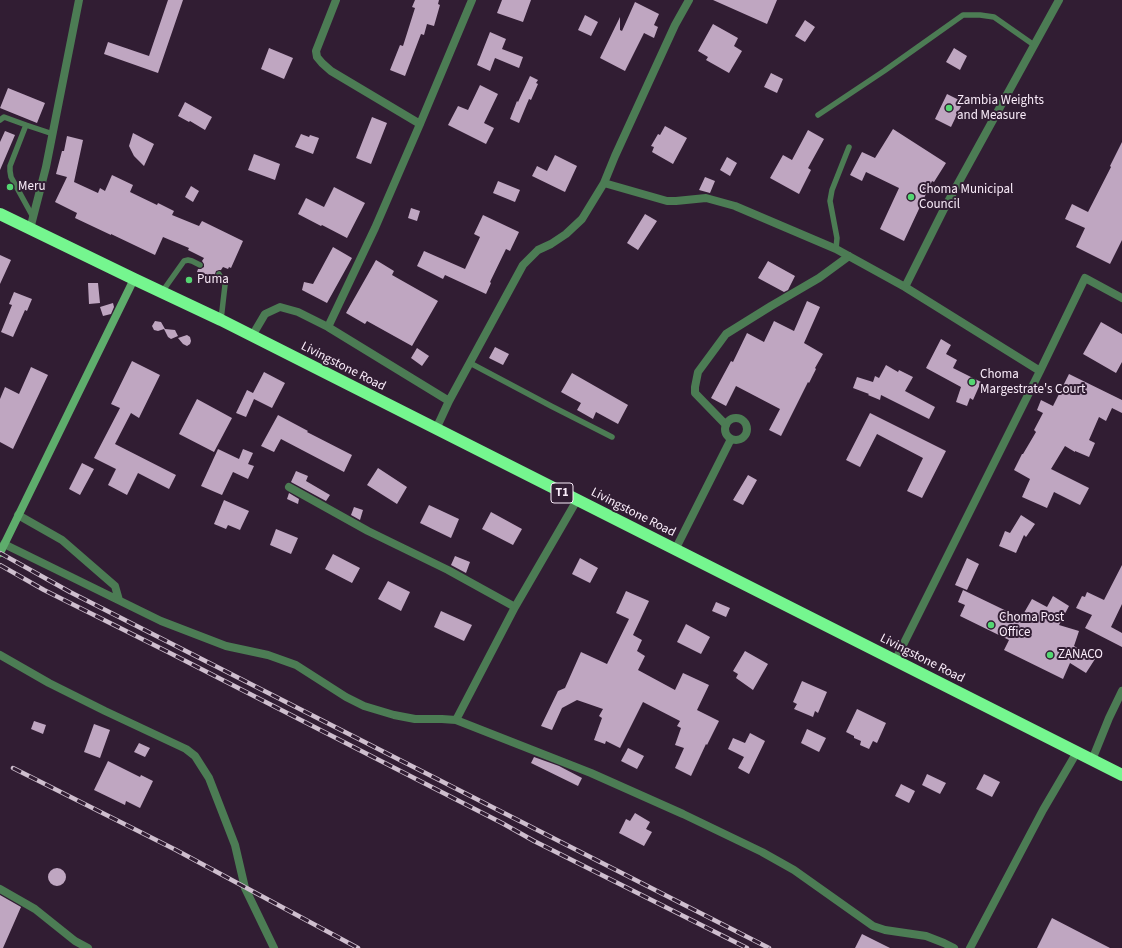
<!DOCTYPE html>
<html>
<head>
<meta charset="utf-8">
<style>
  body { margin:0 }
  canvas { display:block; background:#311d33 }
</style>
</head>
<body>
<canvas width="1122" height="948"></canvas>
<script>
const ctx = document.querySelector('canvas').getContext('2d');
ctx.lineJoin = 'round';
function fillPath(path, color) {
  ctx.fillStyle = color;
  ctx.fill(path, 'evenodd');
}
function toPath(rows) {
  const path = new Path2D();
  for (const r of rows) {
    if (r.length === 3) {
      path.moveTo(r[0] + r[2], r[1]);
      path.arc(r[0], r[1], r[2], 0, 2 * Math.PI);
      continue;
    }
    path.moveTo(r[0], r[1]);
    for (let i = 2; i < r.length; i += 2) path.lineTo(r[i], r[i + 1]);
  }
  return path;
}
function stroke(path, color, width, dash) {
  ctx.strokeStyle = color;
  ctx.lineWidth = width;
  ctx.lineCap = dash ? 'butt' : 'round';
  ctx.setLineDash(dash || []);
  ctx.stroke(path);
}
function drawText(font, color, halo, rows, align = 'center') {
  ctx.font = font + ' "Source Sans 3",sans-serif';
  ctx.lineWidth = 4;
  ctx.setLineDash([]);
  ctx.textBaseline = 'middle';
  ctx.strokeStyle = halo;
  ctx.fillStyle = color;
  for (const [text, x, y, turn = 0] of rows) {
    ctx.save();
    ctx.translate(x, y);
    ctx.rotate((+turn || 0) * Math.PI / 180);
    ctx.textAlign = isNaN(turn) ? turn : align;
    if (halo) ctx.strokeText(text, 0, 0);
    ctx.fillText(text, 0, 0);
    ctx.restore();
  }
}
const building = toPath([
  [168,0,183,0,158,73,104,54,108,42,149,56],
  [415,0,439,0,438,4,440,5,434,26,427,24,424,35,421,34,405,76,390,70,400,45,403,46,415,8,412,7],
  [502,0,531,0,523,22,497,13],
  [713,0,777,0,767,24],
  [635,2,659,14,654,25,658,27,654,38,644,33,625,71,600,58,620,17,620,30,622,31],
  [585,15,598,22,591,36,578,30],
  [805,20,815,27,805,42,795,36],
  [713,24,738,38,734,46,742,51,729,73,706,60,708,57,698,51],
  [490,32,506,39,502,49,523,57,519,68,495,58,490,71,477,65],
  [269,48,293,58,284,79,261,69],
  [954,48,967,56,960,70,946,62],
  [771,73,783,79,777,93,764,87],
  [530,76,538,80,536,83,538,84,531,100,529,99,519,123,510,119,517,101,518,102],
  [480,85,498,94,484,123,494,128,486,144,448,125,458,106,468,110],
  [8,88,45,103,37,123,0,108],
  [947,94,963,102,951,127,935,119],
  [185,102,212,117,205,130,190,121,189,122,178,116],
  [372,117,387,123,371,164,356,158],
  [665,126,687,138,673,164,652,152,654,147,651,146,658,134,660,135],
  [893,129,946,163,934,182,932,181,904,241,880,229,899,188,866,172,862,181,850,175,862,152,875,158],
  [808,130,824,139,808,168,811,170,799,194,770,178,783,155,792,160],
  [5,131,15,135,0,170,0,142],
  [133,133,154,144,144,166,134,156,129,146],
  [301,134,309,137,310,135,319,138,313,154,295,147],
  [67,136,83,140,74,182,98,193,100,188,105,191,112,175,133,185,130,192,157,205,158,203,174,211,172,215,199,226,202,221,243,241,231,268,229,267,228,269,223,267,221,270,219,270,216,271,215,274,216,277,212,275,210,278,197,272,198,269,201,269,204,267,204,264,202,261,204,258,188,250,189,248,163,237,155,255,111,234,111,235,75,218,77,213,55,202,67,177,56,174,62,151,64,151],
  [1122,142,1122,240,1110,264,1076,247,1085,228,1065,219,1072,204,1088,212,1111,167,1110,166],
  [254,154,280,164,275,180,248,170],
  [555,155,577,166,565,192,532,176,537,166,547,171],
  [727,157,737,163,730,176,720,170],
  [705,177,715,181,710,193,699,190],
  [498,181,520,190,515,202,493,193],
  [191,186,199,191,193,202,185,197],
  [334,187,365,203,347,238,322,225,321,226,298,214,306,198,324,207],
  [411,208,420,211,417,221,408,218],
  [645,214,657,221,638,250,627,243],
  [483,215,519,232,510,251,506,249,490,282,491,283,486,294,445,275,443,279,417,266,424,251,465,269,480,237,474,234],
  [333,247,352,258,327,303,302,290,304,282,313,284],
  [0,255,11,260,0,284],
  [376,260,394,271,392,275,438,301,412,346,367,321,365,324,346,313],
  [768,261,795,276,788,290,784,292,758,278],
  [88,283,98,283,100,303,89,304],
  [14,292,32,299,27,311,25,310,13,337,1,332,12,305,9,304],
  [807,301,820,307,804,343,823,354,815,368,816,369,809,383,808,382,781,436,769,430,780,409,736,386,726,406,711,398,731,361,733,362,747,333,764,342,774,321,794,331],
  [113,303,114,307,111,314,103,316,100,307],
  [155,321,161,322,165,329,175,330,178,336,171,339,168,337,164,329,158,331,154,330,152,326],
  [1101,322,1122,334,1122,362,1116,373,1083,354],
  [187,335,190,337,191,341,190,344,187,346,183,344,178,338],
  [941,339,951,345,946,354,957,360,953,368,981,382,973,400,970,398,967,406,956,402,961,387,926,368],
  [495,347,509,354,503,365,489,358],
  [417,348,429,356,422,366,411,358],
  [132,361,160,375,139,418,131,413,115,444,176,475,169,489,138,473,127,495,108,485,116,469,94,458,120,408,111,404],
  [886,365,898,372,899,370,913,377,905,391,935,407,929,419,881,395,880,400,868,395,869,394,853,388,857,377,873,382,875,376,879,378],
  [31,367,48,375,13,449,0,442,0,399,5,387,19,394],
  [264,372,285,383,272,408,254,399,246,417,236,413,247,390,253,393],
  [572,373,628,405,618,424,596,412,593,419,577,410,581,403,561,392],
  [1069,374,1122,400,1122,413,1112,408,1106,421,1099,417,1089,440,1095,443,1089,457,1075,451,1075,452,1065,446,1051,469,1089,488,1080,505,1054,492,1047,508,1022,497,1030,479,1014,470,1022,454,1023,454,1036,432,1034,430,1043,413,1037,410,1041,400,1053,406],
  [197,399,232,418,214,452,179,434],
  [870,413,946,451,922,498,907,491,923,458,877,434,860,467,846,460],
  [278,415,308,431,307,432,352,455,344,472,281,439,274,452,261,446],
  [218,449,239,459,243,449,253,453,248,464,254,466,248,479,233,472,222,495,201,486],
  [82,463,94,469,80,495,69,489],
  [378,468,407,487,397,504,367,485],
  [296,471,308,476,306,481,330,495,326,501,291,482],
  [748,475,757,480,743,505,733,500],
  [289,493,299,499,298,504,287,499],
  [224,500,249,511,240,530,228,525,226,529,214,524],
  [429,505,459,519,451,538,420,523],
  [354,507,363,510,360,520,351,515],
  [491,512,522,529,513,545,482,529],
  [1021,515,1035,524,1026,537,1024,535,1016,553,999,546,1005,531,1010,533],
  [276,529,298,538,291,554,270,545],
  [333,554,360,568,352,583,325,569],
  [455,556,470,562,466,573,451,565],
  [580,558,598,568,590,583,572,574],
  [967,558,979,564,967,590,955,585],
  [1122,565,1122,604,1111,627,1122,633,1122,647,1085,628,1092,615,1076,608,1082,596,1085,597,1087,592,1104,600],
  [388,581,410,592,401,611,378,599],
  [963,590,1021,618,1032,599,1047,607,1053,596,1069,606,1059,625,1079,631,1074,646,1095,659,1086,673,1070,663,1063,679,1004,650,1009,640,960,616,965,605,958,602],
  [626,591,649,601,633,635,642,640,637,651,645,656,638,670,675,690,683,673,709,685,697,710,719,721,707,745,706,744,691,776,675,768,684,748,675,745,681,728,677,726,680,721,643,702,620,748,606,741,605,744,594,740,602,718,599,716,603,709,577,700,562,708,552,730,541,726,558,691,565,688,581,652,607,664,629,619,616,613],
  [716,602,730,608,726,617,712,611],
  [441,611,472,625,464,641,434,627],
  [686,624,710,637,701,654,677,642],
  [745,651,768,664,753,690,736,678,738,674,733,671],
  [802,681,827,692,818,713,815,711,813,717,794,709,797,704,793,702],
  [857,709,886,723,877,743,873,741,869,749,860,745,861,741,854,738,854,736,846,732],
  [34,721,46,725,43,734,31,729],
  [94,724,110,730,100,758,84,752],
  [807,729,826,738,819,752,801,743],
  [750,733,765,741,749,774,738,768,744,757,728,749,733,738,745,743],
  [139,743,150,748,145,757,134,752],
  [628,748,644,756,637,769,621,761],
  [534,757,559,766,582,778,578,786,531,763],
  [108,761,140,777,141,775,153,781,140,808,126,801,125,805,94,790],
  [927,774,946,783,940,794,922,785],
  [984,774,1000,782,992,797,976,789],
  [901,784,915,791,909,803,895,796],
  [635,813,650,822,646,829,652,832,644,846,619,833,626,819,630,821],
  [57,877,9],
  [0,895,21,907,3,948,0,948],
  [1052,918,1110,948,1037,948],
  [862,934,890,948,855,948]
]);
const lane = toPath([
  [818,115,884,71,963,15,980,15,994,17,1034,45],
  [0,120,4,117,26,125,53,134],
  [26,125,10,166,10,171,11,177,33,217],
  [836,249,837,238,830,201,832,190,849,147],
  [219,274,225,285,221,320],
  [162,292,184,261,188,260,192,261,200,265],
  [470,363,551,406,612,437]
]);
const street = toPath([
  [336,0,316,51,317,57,322,63,331,71,420,124],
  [604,183,667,201,676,201,706,198,735,206,836,249,905,287],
  [30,229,46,167,79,0],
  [328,327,375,228,420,124,472,0],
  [252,336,265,314,280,307,298,312,328,327,449,401],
  [1040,371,905,287,944,209,1059,0],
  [736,429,11],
  [726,425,695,393,695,387,698,372,726,334,771,306,819,278,849,256],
  [436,429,449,401,523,265,538,250,551,244,566,234,582,219,604,183,615,156,675,25,689,0],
  [289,487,368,531,448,570,515,607],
  [18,515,62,540,115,586,119,600],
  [4,544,161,621,226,646,268,655,296,665,346,697,364,706,394,715,415,719,442,719,456,720,591,773,683,814,762,852,794,870,873,926,885,930,926,936,944,943,954,948],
  [675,550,731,439],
  [0,655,49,683,105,711,186,749,195,756,209,778,235,845,245,888,274,948],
  [895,661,1040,371,1085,278,1122,298],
  [456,720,515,607,577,500],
  [1092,760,1109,718,1122,691],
  [0,889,35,909,75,941,88,948],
  [970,948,1043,810,1077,752]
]);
const secondary = toPath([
  [0,553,134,279]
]);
const highway = toPath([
  [0,214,134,279,221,320,1122,775]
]);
const rail = toPath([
  [0,553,70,592,769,948],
  [0,565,44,590,166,651,502,823,534,841,747,948],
  [13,768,176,850,358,948]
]);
const markers = [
  [949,108,4,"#54d672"],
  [10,187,4,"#54d672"],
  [911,197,4,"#54d672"],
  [189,280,4,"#54d672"],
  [972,382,4,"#54d672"],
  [991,625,4,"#54d672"],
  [1050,655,4,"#54d672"]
];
const shields = [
  [562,493,22]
];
const shieldNames = [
  ["T1",562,493]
];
const poiNames = [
  ["Zambia Weights",957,101],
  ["and Measure",957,116],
  ["Meru",18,187],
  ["Choma Municipal",919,190],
  ["Council",919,205],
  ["Puma",197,280],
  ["Choma",980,375],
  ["Margestrate's Court",980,390],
  ["Choma Post",999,618],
  ["Office",999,633],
  ["ZANACO",1058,655]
];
const streetNames = [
  ["Livingstone Road",343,367,27],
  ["Livingstone Road",633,513,27],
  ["Livingstone Road",922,659,27]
];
fillPath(building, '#bfa6c1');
stroke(lane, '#4c7c54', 5.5);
stroke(street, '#4c7c54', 8);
stroke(secondary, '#5ead6c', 8);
stroke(highway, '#75f68f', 12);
stroke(rail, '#cebece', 4.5);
stroke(rail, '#311d33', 3, [9]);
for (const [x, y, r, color] of markers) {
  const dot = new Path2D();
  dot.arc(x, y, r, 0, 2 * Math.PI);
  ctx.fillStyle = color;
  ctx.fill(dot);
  stroke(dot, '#311d33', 1.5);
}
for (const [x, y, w] of shields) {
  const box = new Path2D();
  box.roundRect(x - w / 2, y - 10, w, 20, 3);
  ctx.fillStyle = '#311d33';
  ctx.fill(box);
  stroke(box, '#faecfa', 1);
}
drawText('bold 12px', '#faecfa', null, shieldNames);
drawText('13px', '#faecfa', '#311d33', poiNames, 'left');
drawText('13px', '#faecfa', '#311d33', streetNames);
</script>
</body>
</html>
